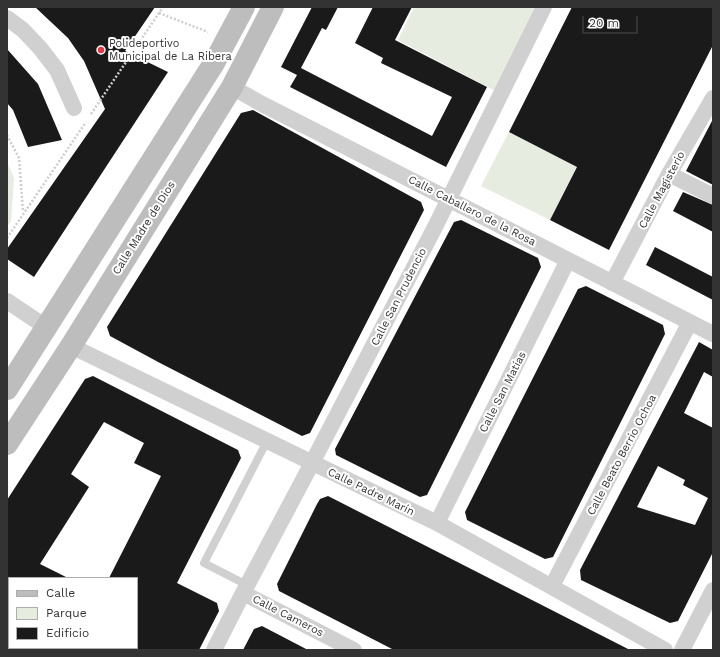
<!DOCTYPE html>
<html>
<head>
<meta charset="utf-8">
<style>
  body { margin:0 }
  #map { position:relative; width:720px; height:657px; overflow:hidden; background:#fff; font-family:"Work Sans",sans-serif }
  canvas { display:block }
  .frame { position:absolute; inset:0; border:8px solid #333; pointer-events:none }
  .legend { position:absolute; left:8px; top:577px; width:130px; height:72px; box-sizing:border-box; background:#fff; border:1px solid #adadad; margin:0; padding:5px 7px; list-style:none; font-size:12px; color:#333 }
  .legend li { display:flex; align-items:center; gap:8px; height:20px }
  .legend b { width:20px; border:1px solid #adadad }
  .scale { position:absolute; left:582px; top:16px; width:56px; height:18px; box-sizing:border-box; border:2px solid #333; border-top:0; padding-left:5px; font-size:12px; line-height:14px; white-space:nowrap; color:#333; -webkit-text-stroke:3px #fff; paint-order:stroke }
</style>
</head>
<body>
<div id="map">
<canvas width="720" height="657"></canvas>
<div class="frame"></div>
<ul class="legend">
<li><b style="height:5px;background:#bdbdbd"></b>Calle</li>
<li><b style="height:11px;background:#e6ecdf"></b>Parque</li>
<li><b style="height:11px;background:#1a1a1a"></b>Edificio</li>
</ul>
<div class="scale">20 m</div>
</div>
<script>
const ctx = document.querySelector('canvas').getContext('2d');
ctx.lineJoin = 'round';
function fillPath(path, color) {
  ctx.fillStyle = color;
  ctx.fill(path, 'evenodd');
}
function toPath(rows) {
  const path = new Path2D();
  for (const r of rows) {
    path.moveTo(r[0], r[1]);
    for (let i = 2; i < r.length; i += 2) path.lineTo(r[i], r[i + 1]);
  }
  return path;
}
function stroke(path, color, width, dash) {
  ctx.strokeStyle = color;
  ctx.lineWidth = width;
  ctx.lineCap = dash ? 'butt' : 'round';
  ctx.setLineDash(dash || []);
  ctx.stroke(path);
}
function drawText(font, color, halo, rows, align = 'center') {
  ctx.font = font + ' "Work Sans",sans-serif';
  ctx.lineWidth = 4;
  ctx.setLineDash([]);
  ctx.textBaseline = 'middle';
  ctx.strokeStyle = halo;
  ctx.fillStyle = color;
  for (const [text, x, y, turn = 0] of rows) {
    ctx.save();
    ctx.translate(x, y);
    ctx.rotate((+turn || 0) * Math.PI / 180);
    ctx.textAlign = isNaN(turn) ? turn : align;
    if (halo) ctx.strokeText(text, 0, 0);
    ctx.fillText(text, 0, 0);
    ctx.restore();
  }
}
const green = toPath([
  [414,7,544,7,501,94,398,40],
  [509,132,577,167,550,220,481,186],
  [7,162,14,178,11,221,7,227]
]);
const building = toPath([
  [35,7,155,7,125,51,168,72,34,277,7,259,7,249,105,109,84,61,68,38],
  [312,7,338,7,326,30,322,28,301,68,432,136,452,97,381,63,383,58,355,43,373,7,412,7,395,40,487,87,446,167,290,87,297,75,281,67],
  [572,7,713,7,713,45,609,250,550,220,577,167,509,132],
  [7,49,38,84,62,140,28,147,13,110,7,103],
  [253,110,421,202,424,210,310,433,302,436,160,363,110,336,107,327,241,113],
  [713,119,713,185,686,171],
  [683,192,713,205,713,232,673,211],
  [461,220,538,258,541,267,427,495,420,497,336,455,335,449,454,222],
  [655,247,713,277,713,300,646,265],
  [586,286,663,325,665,334,553,557,545,559,467,520,465,512,578,289],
  [699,342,713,350,713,377,704,372,684,413,713,428,713,552,678,621,670,623,581,580,580,570],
  [658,466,685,480,683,485,708,498,695,525,637,507],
  [93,376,238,450,241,458,177,583,217,603,219,611,199,650,137,650,137,578,109,578,161,476,134,463,144,443,104,422,71,474,89,487,40,564,68,578,7,578,7,500,85,379],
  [328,496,630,650,394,650,279,591,277,584,317,504,320,499],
  [262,626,308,650,243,650,254,629]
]);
const path = toPath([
  [159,13,208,32],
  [91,114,163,7],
  [7,135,19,158,23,211],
  [7,238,86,122]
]);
const lane = toPath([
  [247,585,204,563,267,441]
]);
const street = toPath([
  [7,18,23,30,40,48,57,70,74,108],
  [232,87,262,104,713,334],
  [669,174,713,196],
  [612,283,669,174,713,98],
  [7,301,46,327],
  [71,346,437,523,665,650],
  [437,523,568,260],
  [552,586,690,322],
  [243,593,354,650],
  [19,648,23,650],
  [214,650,243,593,312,463,435,227,544,7],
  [682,650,713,590]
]);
const secondary = toPath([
  [7,389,214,63,244,7],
  [7,444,71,346,232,87,273,7]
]);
const markers = [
  [101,50,4,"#e63946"]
];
const poiNames = [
  ["Polideportivo",109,44],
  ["Municipal de La Ribera",109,57]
];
const streetNames = [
  ["Calle Magisterio",662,190,-62],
  ["Calle Caballero de la Rosa",472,211,27],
  ["Calle Madre de Dios",144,228,-58],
  ["Calle San Prudencio",399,297,-63],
  ["Calle San Matías",503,392,-63],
  ["Calle Beato Berrio Ochoa",622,455,-62],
  ["Calle Padre Marín",371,492,26],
  ["Calle Cameros",288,616,27]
];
fillPath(green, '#e6ecdf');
fillPath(building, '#1a1a1a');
stroke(path, '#cdcdcd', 2.5, [2, 2]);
stroke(lane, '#d0d0d0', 8);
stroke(street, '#d0d0d0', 16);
stroke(secondary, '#bdbdbd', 22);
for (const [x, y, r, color] of markers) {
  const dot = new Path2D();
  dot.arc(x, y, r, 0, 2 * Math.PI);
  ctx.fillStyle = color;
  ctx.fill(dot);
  stroke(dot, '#fff', 1.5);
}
drawText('11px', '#333', '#fff', poiNames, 'left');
drawText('11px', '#333', '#fff', streetNames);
</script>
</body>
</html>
